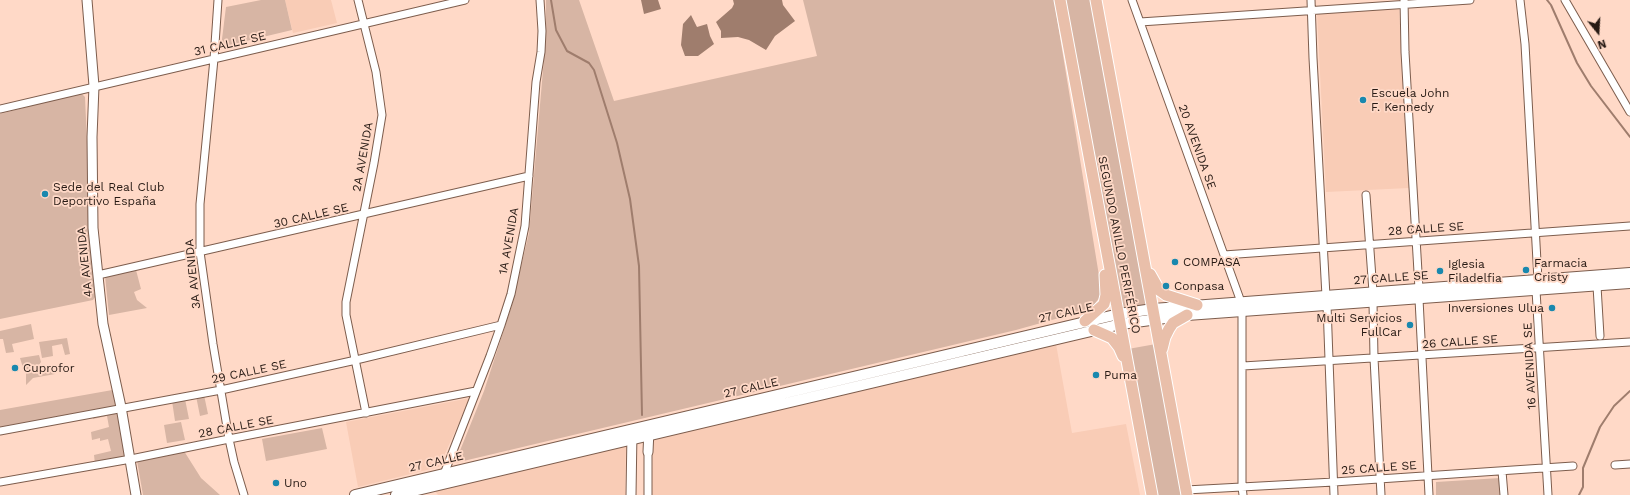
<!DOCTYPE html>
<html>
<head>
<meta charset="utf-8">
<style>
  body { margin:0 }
  #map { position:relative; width:1630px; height:495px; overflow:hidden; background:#ffd9c7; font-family:"Work Sans",sans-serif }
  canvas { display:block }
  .north { position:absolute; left:1578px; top:12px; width:40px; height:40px; -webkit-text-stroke:3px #ffd9c7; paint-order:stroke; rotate:162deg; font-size:11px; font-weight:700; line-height:16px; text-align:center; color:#271a14 }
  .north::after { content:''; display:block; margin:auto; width:14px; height:18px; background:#271a14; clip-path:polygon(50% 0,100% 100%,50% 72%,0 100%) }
</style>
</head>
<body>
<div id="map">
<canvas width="1630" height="495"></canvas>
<div class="north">N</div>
</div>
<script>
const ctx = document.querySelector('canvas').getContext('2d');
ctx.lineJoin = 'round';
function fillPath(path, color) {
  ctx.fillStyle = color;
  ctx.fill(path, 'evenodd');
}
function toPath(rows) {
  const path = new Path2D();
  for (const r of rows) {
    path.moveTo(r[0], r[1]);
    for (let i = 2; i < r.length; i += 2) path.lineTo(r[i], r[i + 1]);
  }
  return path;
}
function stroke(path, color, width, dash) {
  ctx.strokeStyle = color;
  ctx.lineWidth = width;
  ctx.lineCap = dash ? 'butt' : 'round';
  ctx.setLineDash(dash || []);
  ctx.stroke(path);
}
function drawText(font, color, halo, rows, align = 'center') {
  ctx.font = font + ' "Work Sans",sans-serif';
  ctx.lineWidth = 3.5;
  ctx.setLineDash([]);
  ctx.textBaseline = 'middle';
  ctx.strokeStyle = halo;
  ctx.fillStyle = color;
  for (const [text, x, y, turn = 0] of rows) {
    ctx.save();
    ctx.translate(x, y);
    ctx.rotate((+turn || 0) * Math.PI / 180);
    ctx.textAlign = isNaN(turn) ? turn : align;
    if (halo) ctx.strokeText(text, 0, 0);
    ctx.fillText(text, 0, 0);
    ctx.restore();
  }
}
const built = toPath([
  [285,0,331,0,337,23,293,33],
  [1399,9,1409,188,1326,192,1317,13],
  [1056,344,1072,433,1126,424,1140,495,652,495,653,439],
  [470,398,439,467,358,487,346,422],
  [626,446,625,495,438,495,435,491]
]);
const green = toPath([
  [261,0,285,0,292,30,221,47,226,7],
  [546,0,579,0,614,101,817,56,803,0,1054,0,1102,294,1091,309,1016,330,455,463,484,391,511,308,529,233,546,35],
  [1065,0,1094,0,1152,308,1120,313],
  [81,93,85,97,93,275,95,297,93,300,0,319,0,114],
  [136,270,141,289,134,292,137,300,147,308,109,315,105,276],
  [31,324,34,339,12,344,14,352,6,353,3,339,0,339,0,331],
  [67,338,70,354,65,355,62,344,52,346,53,356,42,358,39,342],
  [1156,344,1183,495,1155,495,1128,349],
  [39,355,41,362,39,365,24,371,20,358],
  [40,368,43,373,54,371,55,374,33,378,26,385,26,373],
  [118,389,130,457,95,464,94,455,111,451,108,439,100,441,100,438,92,440,91,432,109,427,107,416,93,419,93,416,109,407,0,427,0,410],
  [204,395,208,414,200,416,196,396],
  [185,399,189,419,175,421,172,401],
  [181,422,185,440,167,443,164,425],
  [322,428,327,449,266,461,262,439],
  [184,451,201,478,220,495,143,495,137,461],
  [1500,478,1501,495,1436,495,1436,482]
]);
const water = toPath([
  [641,0,658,0,661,9,644,14],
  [733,0,782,0,783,5,795,21,775,36,766,50,749,40,738,37,721,38,721,31,716,22,732,8,734,4],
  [691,15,697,27,707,24,710,36,714,44,698,56,685,56,681,45,683,24]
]);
const stream = toPath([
  [551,0,556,30,567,51,589,63,594,70,617,143,630,199,639,266,642,415],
  [1547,0,1551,5,1577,63,1591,86,1630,137],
  [1579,495,1583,487,1583,468,1600,427,1614,406,1630,391]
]);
const minor = toPath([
  [218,0,214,59,200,204,200,252,213,344,229,439,234,462,244,495],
  [358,0,376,72,382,115,374,163,346,302,346,315,366,413],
  [1132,0,1241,302],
  [1311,0,1313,58,1326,296],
  [1404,0,1405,52,1419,289],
  [1520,0,1525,44,1538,280,1536,290,1548,495],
  [1565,0,1630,112],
  [1140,22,1470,0],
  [0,109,465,0],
  [1366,195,1373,292],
  [1224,255,1630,226],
  [98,275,529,176],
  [1597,286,1600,336],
  [1419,299,1429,495],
  [1373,302,1374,358,1381,495],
  [1327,305,1334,495],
  [1242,311,1242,487,1243,495],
  [1243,366,1630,342],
  [0,431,221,390,356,360,501,325],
  [1615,465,1630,464],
  [1502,471,1504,495],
  [444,474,490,356,501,325,511,294,525,226,536,82,541,52,542,31,540,0],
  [0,482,131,459,229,439,476,391],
  [1186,490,1334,482,1573,466],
  [648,495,648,452]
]);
const tertiary = toPath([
  [87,0,94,86,92,137,93,228,103,324,121,407,136,495],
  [648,452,649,430],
  [631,495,632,432]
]);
const secondary = toPath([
  [355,495,1119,314,1153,309,1630,273],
  [396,495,1121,324,1187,315,1630,283]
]);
const primary = toPath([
  [1060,0,1152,495],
  [1096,0,1187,495],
  [1150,274,1159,290,1166,295,1197,305],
  [1085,321,1104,304,1106,295,1105,275],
  [1094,330,1112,338,1119,347,1123,356],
  [1162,349,1165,337,1169,329,1173,323,1187,315]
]);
const markers = [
  [1363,100,4,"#1988ae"],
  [45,194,4,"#1988ae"],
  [1175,262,4,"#1988ae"],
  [1526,270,4,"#1988ae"],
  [1440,271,4,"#1988ae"],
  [1166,286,4,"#1988ae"],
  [1552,308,4,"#1988ae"],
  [1410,325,4,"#1988ae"],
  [15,368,4,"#1988ae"],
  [1096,375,4,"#1988ae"],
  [276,483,4,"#1988ae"]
];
const streetNames = [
  ["31 CALLE SE",230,44,-13],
  ["20 AVENIDA SE",1197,147,70],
  ["2A AVENIDA",363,157,-80],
  ["30 CALLE SE",311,216,-13],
  ["28 CALLE SE",1426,229,-4],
  ["1A AVENIDA",509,241,-80],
  ["SEGUNDO ANILLO PERIFÉRICO",1119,245,79],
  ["4A AVENIDA",85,262,-96],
  ["3A AVENIDA",193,274,-96],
  ["27 CALLE SE",1391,278,-4],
  ["27 CALLE",1066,313,-13],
  ["26 CALLE SE",1460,342,-4],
  ["16 AVENIDA SE",1530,366,-93],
  ["29 CALLE SE",249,372,-12],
  ["27 CALLE",751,388,-13],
  ["28 CALLE SE",236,427,-11],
  ["27 CALLE",436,462,-13],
  ["25 CALLE SE",1379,468,-4]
];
const poiNames = [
  ["Escuela John",1371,93],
  ["F. Kennedy",1371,107],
  ["Sede del Real Club",53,187],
  ["Deportivo España",53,201],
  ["COMPASA",1183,262],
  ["Farmacia",1534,263],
  ["Cristy",1534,277],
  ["Iglesia",1448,264],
  ["Filadelfia",1448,278],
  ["Conpasa",1174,286],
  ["Inversiones Ulua",1544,308,"right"],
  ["Multi Servicios",1402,318,"right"],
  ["FullCar",1402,332,"right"],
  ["Cuprofor",23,368],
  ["Puma",1104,375],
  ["Uno",284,483]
];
fillPath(built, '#f9ccb6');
fillPath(green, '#d7b5a4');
fillPath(water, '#9f7d6d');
stroke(stream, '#9f7d6d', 2);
stroke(minor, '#7d5d4d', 9);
stroke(tertiary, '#7d5d4d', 11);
stroke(secondary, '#7d5d4d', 12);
stroke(primary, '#fff', 13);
stroke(minor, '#fff', 7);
stroke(tertiary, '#fff', 9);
stroke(secondary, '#fff', 10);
stroke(primary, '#e9bfaa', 11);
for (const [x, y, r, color] of markers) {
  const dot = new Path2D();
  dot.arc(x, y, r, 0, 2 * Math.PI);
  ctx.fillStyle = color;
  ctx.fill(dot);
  stroke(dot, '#ffd9c7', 1.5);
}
drawText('12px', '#271a14', '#ffd9c7', streetNames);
drawText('12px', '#271a14', '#ffd9c7', poiNames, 'left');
</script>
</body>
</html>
